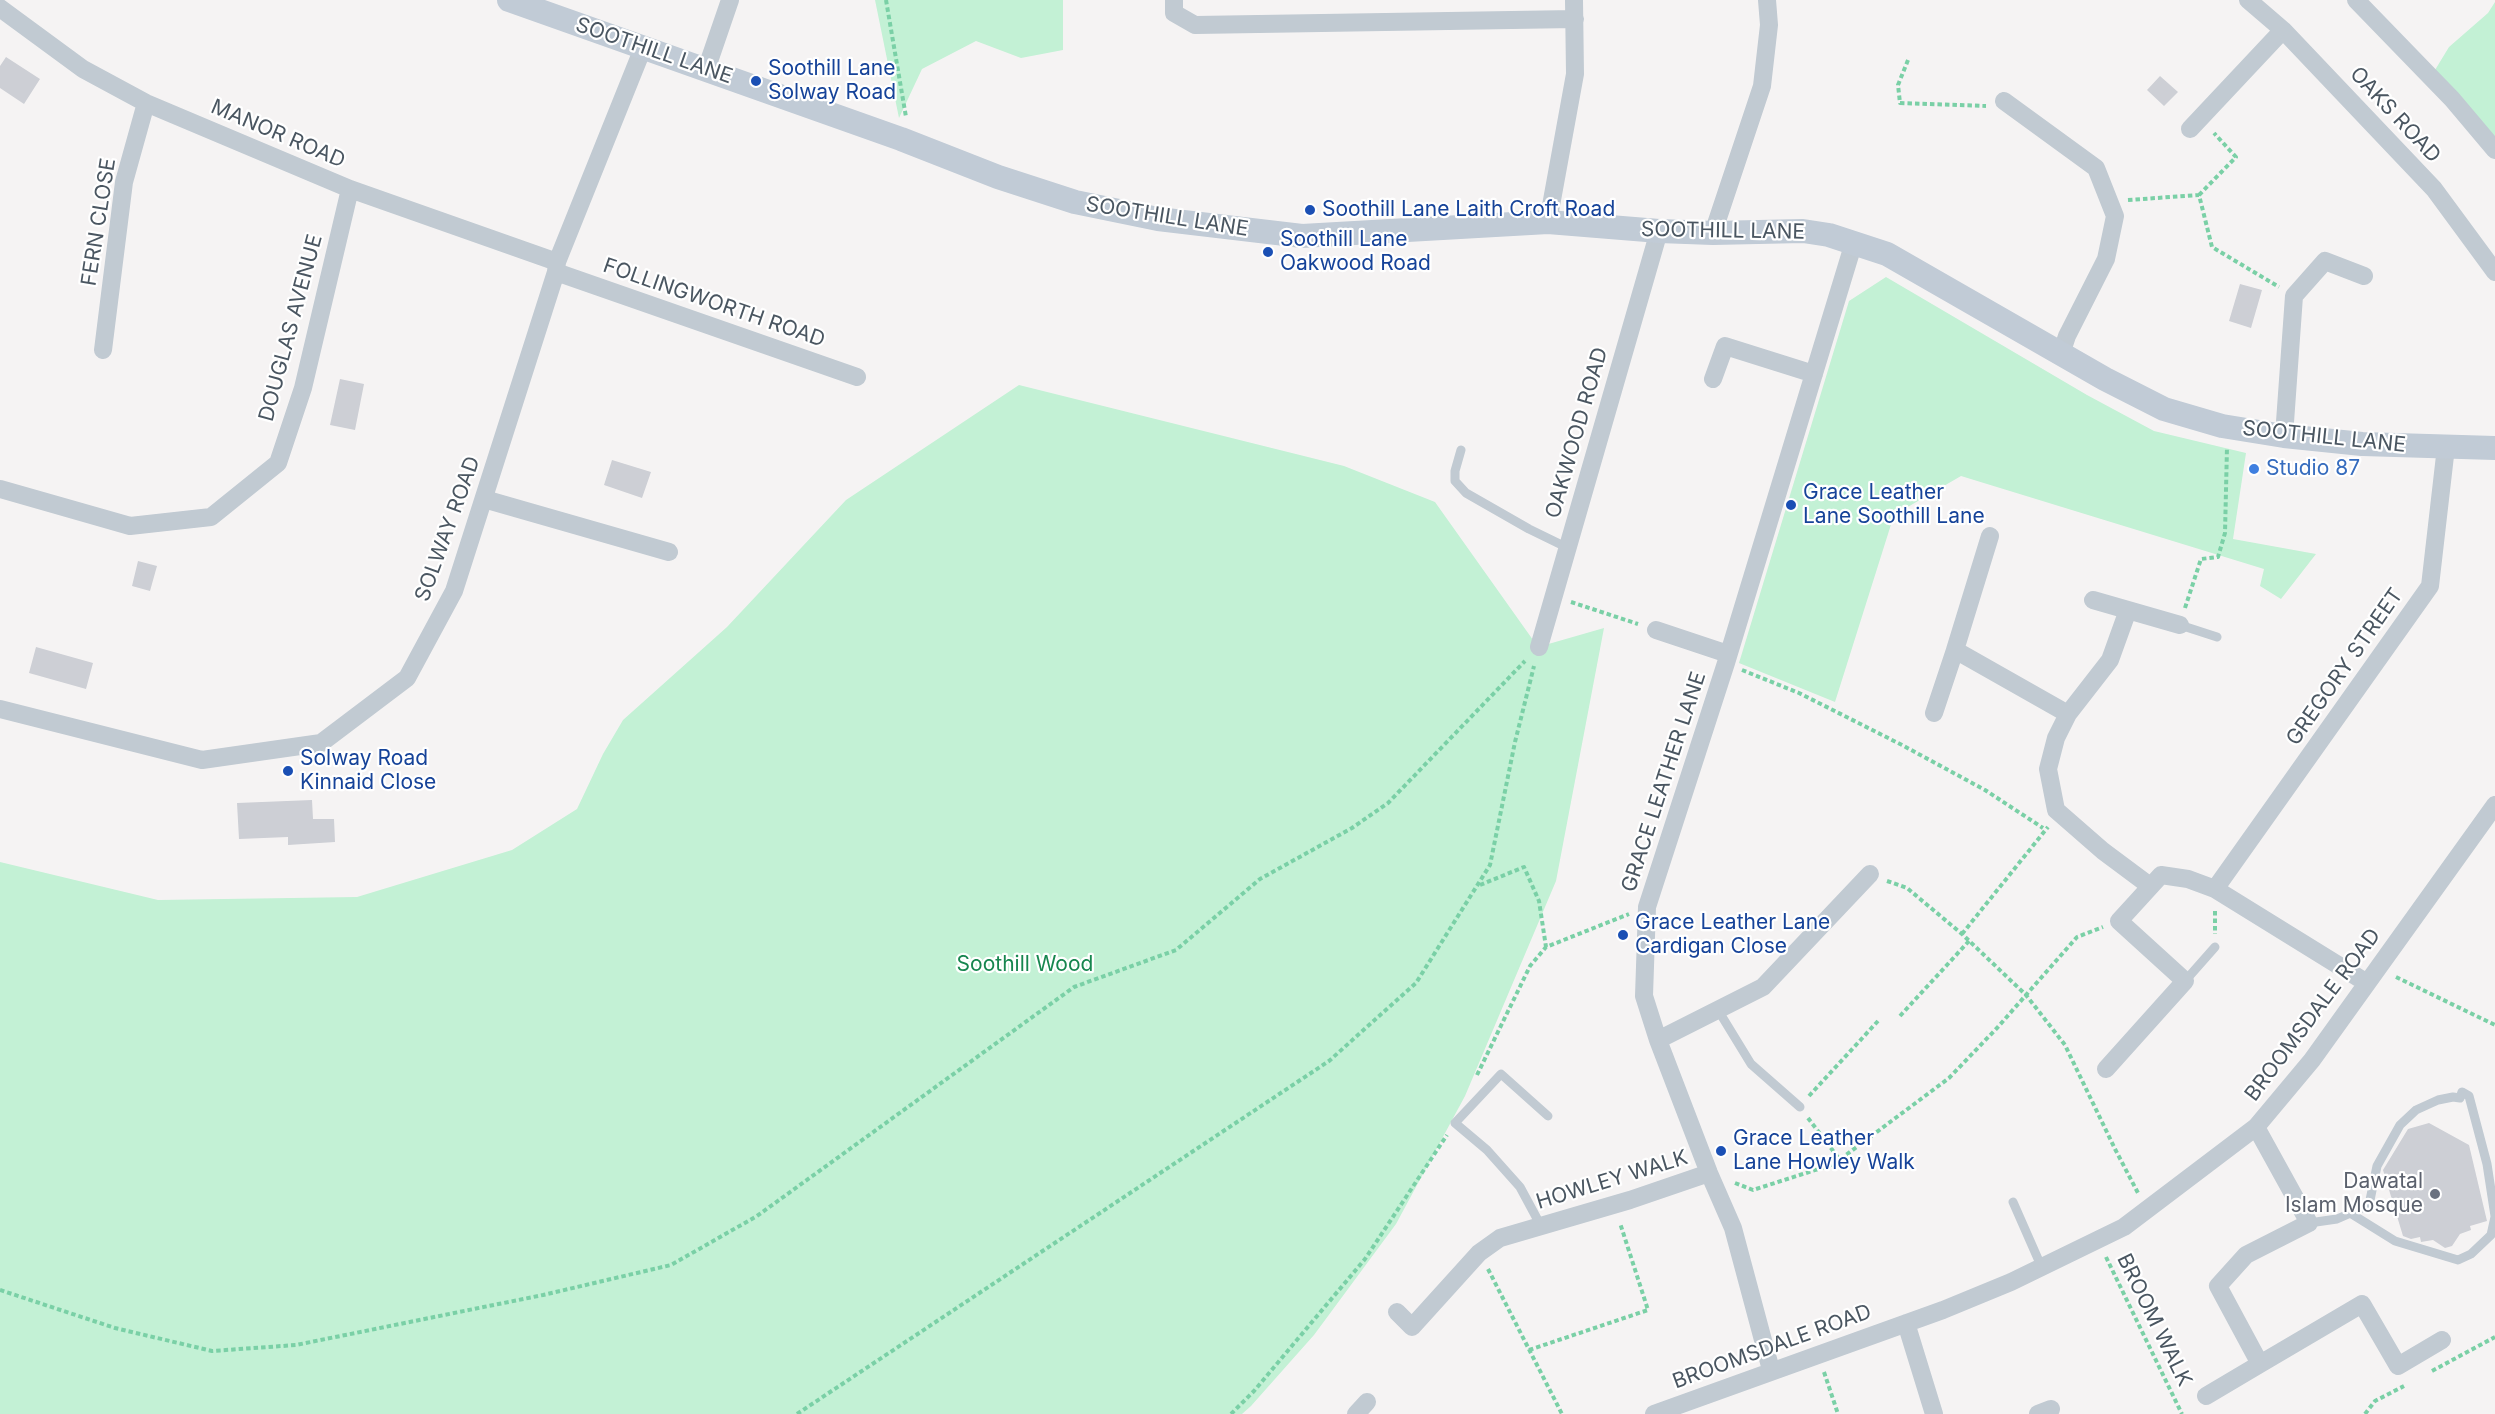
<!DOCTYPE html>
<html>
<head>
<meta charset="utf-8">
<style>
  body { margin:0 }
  canvas { display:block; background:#f5f3f3 }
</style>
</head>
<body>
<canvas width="2495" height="1414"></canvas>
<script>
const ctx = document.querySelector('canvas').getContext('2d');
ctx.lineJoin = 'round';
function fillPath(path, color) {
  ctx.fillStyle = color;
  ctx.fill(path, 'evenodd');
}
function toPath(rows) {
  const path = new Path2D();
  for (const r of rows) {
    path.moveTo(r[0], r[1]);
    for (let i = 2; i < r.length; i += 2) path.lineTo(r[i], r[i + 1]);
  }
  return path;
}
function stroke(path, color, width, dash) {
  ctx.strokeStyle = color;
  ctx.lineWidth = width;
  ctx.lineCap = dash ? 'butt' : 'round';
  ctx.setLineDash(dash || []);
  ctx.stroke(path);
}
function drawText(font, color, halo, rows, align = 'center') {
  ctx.font = font + ' Inter,sans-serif';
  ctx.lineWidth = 4.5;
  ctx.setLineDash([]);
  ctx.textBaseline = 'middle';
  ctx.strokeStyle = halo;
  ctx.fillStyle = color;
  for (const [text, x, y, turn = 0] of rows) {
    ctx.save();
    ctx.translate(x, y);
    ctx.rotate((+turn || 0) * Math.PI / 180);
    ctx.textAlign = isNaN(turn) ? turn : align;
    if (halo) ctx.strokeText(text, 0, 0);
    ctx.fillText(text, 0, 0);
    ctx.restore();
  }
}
const green = toPath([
  [875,0,1063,0,1063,50,1021,58,976,41,922,69,899,118],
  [2495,2,2495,138,2435,70,2449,47,2488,13],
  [1886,277,2087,395,2154,431,2246,453,2233,539,2316,554,2281,599,2260,586,2264,569,1961,476,1894,515,1835,702,1739,663,1849,301],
  [1019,385,1344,466,1435,502,1538,647,1604,628,1556,881,1465,1096,1396,1224,1314,1335,1251,1406,1242,1414,0,1414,0,862,158,900,357,897,512,850,577,809,603,754,623,720,727,627,846,500]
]);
const building = toPath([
  [6,57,40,79,24,104,0,88,0,66],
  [2160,76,2178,92,2164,106,2147,90],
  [2240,284,2262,290,2251,328,2229,321],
  [340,379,364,384,355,430,330,425],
  [612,460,651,472,642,498,604,485],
  [138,561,157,566,150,591,132,586],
  [36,647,93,663,86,689,29,673],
  [312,800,313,819,334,819,335,842,288,845,288,837,239,839,237,803],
  [2429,1123,2469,1145,2487,1221,2470,1226,2471,1230,2460,1234,2452,1246,2445,1248,2433,1240,2421,1242,2420,1237,2411,1239,2403,1236,2383,1170,2408,1129]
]);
const path = toPath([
  [886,0,906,117],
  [1908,60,1898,85,1900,103,1986,106],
  [2199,195,2236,157,2214,133],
  [2128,200,2199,195,2212,247,2279,287],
  [1571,602,1638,624],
  [2185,608,2201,559,2218,557,2225,533,2227,447],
  [1742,670,1799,693,1902,745,1985,790,2043,828],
  [1887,881,1907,888,1962,934,2026,995,2065,1045,2115,1149,2138,1193],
  [1480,885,1524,867,1539,901,1546,947],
  [2215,911,2215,934],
  [1962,934,2048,827],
  [2396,977,2495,1025],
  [1900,1016,1969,941],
  [1477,1075,1530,966,1546,947,1629,914],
  [1809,1096,1878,1021],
  [1808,1118,1840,1160],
  [1735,1183,1753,1190,1834,1164,1949,1078,1997,1028,2077,937,2103,927],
  [2106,1257,2182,1414],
  [1488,1269,1562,1414],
  [0,1290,115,1328,212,1351,296,1345,543,1295,671,1265,757,1216,1074,987,1176,950,1260,879,1352,828,1388,803,1525,661],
  [1529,1350,1648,1310,1620,1223],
  [2432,1371,2495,1337],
  [1824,1372,1838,1414],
  [797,1414,1329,1061,1416,983,1490,865,1515,742,1534,666],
  [1231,1414,1254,1391,1365,1259,1447,1135],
  [2365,1414,2375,1401,2404,1386]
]);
const lane = toPath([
  [1461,450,1455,471,1455,481,1466,493,1529,529,1568,548],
  [2180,625,2217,637],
  [2185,981,2215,947],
  [1718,1010,1751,1064,1800,1107],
  [2013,1202,2042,1268],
  [2350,1213,2395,1241,2458,1260,2471,1254,2491,1235,2495,1217],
  [2309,1223,2337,1219,2369,1205,2377,1166,2400,1125,2416,1110,2438,1100,2453,1097,2460,1098,2462,1092,2469,1096,2487,1164,2495,1216],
  [1541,1226,1520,1187,1487,1150,1455,1123,1501,1074,1548,1116]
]);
const street = toPath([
  [1174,0,1174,13,1195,25,1575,19],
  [2248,0,2283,30,2434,189,2495,272],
  [2356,0,2452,99,2495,150],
  [0,8,83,69,146,103,350,189,557,262],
  [706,70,730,0],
  [2004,101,2096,168,2115,216,2106,259,2067,336,2061,354],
  [2190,129,2283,30],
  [1548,222,1575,74,1574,0],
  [1713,233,1762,86,1769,25,1767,0],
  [556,272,857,377],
  [103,350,124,182,146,103],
  [1713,379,1725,346,1814,374],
  [2284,436,2294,296,2325,261,2364,276],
  [0,489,130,526,211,517,278,463,303,388,350,189],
  [484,499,669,552],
  [1990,536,1955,650,2068,714],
  [2093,600,2180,625],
  [2128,610,2110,660,2068,714,2056,738,2048,769,2056,810,2103,851,2150,886],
  [1656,630,1728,654],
  [1539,647,1659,231],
  [0,709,202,760,321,743,407,678,454,591,556,272,557,262,643,48],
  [1934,713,1955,650],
  [2215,889,2430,586,2446,447],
  [1658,1040,1763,987,1870,874],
  [2106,1069,2185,981,2119,921,2161,875,2188,879,2215,889,2367,983],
  [2256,1127,2309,1223,2246,1255,2218,1286,2260,1364,2362,1304,2398,1366,2442,1340],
  [1397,1312,1412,1327,1479,1253,1500,1238,1630,1200,1709,1173],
  [1906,1323,1934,1414],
  [1771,1370,1733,1228,1709,1173,1658,1040,1644,996,1647,907,1726,663,1854,242],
  [2206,1396,2260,1364],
  [1356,1414,1367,1402],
  [1654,1414,1943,1310,2011,1282,2124,1227,2256,1127,2312,1060,2495,805],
  [2038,1414,2051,1409]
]);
const secondary = toPath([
  [509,0,901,139,998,177,1075,202,1158,219,1302,236,1548,222,1659,231,1713,233,1803,231,1829,235,1887,254,2105,379,2164,409,2222,426,2284,436,2362,444,2495,448]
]);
const markers = [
  [756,81,6,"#1a4fb4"],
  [1310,210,6,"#1a4fb4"],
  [1268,252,6,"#1a4fb4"],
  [2254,469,6,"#3f7fe0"],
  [1791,505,6,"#1a4fb4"],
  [288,771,6,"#1a4fb4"],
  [1623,935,6,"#1a4fb4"],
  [1721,1151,6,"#1a4fb4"],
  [2435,1194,6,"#6b7280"]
];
const streetNames = [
  ["SOOTHILL LANE",654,51,19],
  ["OAKS ROAD",2395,115,47],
  ["MANOR ROAD",278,134,23],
  ["SOOTHILL LANE",1167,217,9],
  ["FERN CLOSE",99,222,-81],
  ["SOOTHILL LANE",1723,231,1],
  ["FOLLINGWORTH ROAD",714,303,19],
  ["DOUGLAS AVENUE",291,328,-75],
  ["OAKWOOD ROAD",1577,433,-74],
  ["SOOTHILL LANE",2324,437,6],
  ["SOLWAY ROAD",448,529,-70],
  ["GREGORY STREET",2345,667,-55],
  ["GRACE LEATHER LANE",1664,782,-72],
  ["BROOMSDALE ROAD",2313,1015,-53],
  ["HOWLEY WALK",1612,1180,-17],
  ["BROOM WALK",2154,1320,64],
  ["BROOMSDALE ROAD",1772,1347,-20]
];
const transitNames = [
  ["Soothill Lane",768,69],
  ["Solway Road",768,93],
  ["Soothill Lane Laith Croft Road",1322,210],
  ["Soothill Lane",1280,240],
  ["Oakwood Road",1280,264],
  ["Grace Leather",1803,493],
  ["Lane Soothill Lane",1803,517],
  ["Solway Road",300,759],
  ["Kinnaid Close",300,783],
  ["Grace Leather Lane",1635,923],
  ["Cardigan Close",1635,947],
  ["Grace Leather",1733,1139],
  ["Lane Howley Walk",1733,1163]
];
const shopNames = [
  ["Studio 87",2266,469]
];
const parkNames = [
  ["Soothill Wood",1025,965]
];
const worshipNames = [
  ["Dawatal",2423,1182],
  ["Islam Mosque",2423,1206]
];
fillPath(green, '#c3f1d5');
fillPath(building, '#cdcfd5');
stroke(path, '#7ad0a6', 4, [4.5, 3]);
stroke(lane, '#c1cad2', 9);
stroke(street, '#c1cad2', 18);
stroke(secondary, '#c1cbd6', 24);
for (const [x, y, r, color] of markers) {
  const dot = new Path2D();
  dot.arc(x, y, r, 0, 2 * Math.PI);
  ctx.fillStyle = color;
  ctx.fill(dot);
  stroke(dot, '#fff', 2);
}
drawText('21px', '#4a5661', '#fff', streetNames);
drawText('21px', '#164399', '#fff', transitNames, 'left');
drawText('21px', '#366cbe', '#fff', shopNames, 'left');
drawText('21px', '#17864f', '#fff', parkNames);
drawText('21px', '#5b616d', '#fff', worshipNames, 'right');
</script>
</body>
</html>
